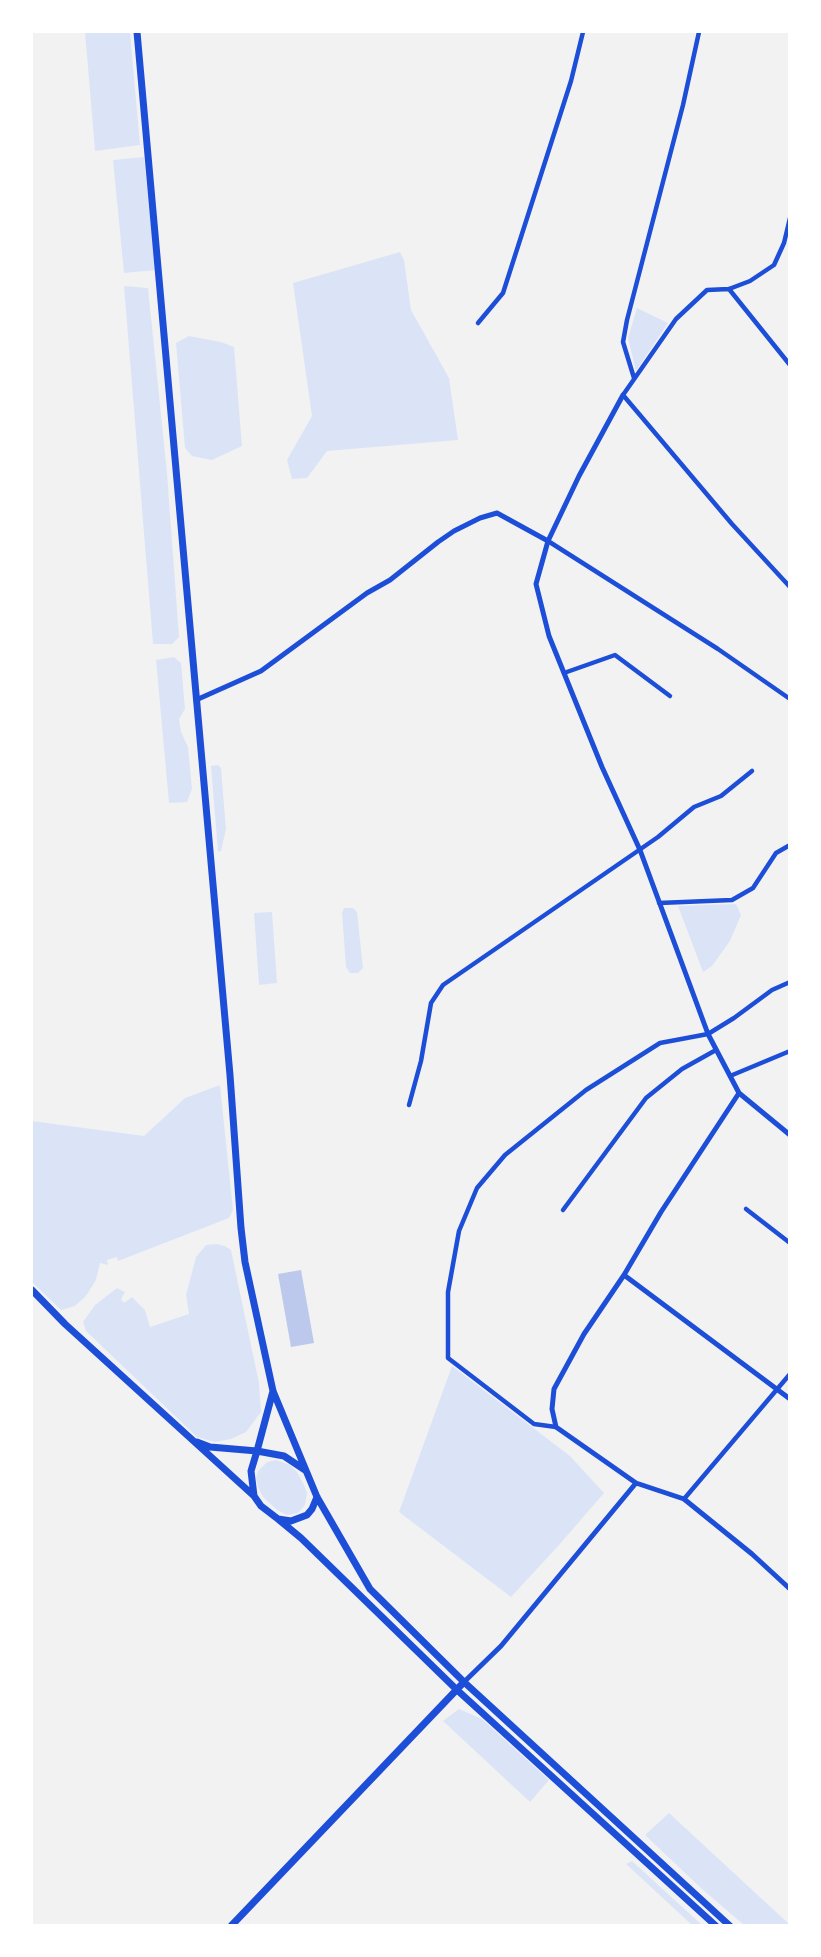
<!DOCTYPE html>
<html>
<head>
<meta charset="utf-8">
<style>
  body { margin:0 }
  #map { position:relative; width:821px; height:1957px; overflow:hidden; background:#f2f2f2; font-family:Roboto,sans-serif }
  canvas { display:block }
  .frame { position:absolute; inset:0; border:33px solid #fff; pointer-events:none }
</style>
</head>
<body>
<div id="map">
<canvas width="821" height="1957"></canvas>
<div class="frame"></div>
</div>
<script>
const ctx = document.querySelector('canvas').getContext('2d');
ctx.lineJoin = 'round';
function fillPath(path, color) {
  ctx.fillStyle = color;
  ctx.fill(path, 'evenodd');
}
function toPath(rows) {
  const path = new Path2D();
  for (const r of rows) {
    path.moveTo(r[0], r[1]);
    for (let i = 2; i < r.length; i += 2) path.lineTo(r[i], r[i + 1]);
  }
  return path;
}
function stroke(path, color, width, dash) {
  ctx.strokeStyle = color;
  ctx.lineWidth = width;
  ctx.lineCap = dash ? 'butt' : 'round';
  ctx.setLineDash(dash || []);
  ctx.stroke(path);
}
const green = toPath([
  [85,32,130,32,140,145,95,151],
  [144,157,156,270,124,273,113,160],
  [400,252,404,260,411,310,449,378,458,440,327,451,307,478,292,479,287,460,312,416,293,283],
  [124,286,148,288,167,473,179,637,172,644,153,644],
  [637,308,668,323,636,371,628,338],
  [189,336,221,342,234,347,242,446,212,460,192,456,185,448,176,343],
  [174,657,181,663,185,709,179,719,181,732,188,747,192,789,187,802,169,803,156,660],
  [218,765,221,768,226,829,221,851,218,852,211,766],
  [736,904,741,915,730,941,712,966,703,972,678,906],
  [344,908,353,908,357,912,363,968,358,973,350,973,346,967,342,913],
  [272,912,277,983,259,985,254,913],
  [220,1085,233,1210,229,1218,118,1261,117,1257,107,1260,108,1265,100,1263,96,1280,86,1296,75,1306,61,1310,32,1282,32,1121,144,1136,185,1098],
  [217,1244,225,1246,231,1250,259,1383,261,1412,246,1432,231,1439,215,1442,197,1437,86,1331,83,1322,95,1305,117,1288,125,1292,121,1299,124,1303,132,1297,145,1310,150,1327,189,1314,186,1295,196,1257,206,1245],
  [452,1366,570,1456,604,1493,559,1545,511,1597,399,1512],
  [276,1460,290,1465,297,1472,304,1485,307,1493,305,1505,298,1513,287,1515,277,1510,263,1497,258,1487,256,1478,258,1471,267,1462],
  [459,1709,482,1719,549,1780,530,1802,443,1721],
  [669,1813,789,1924,789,1925,744,1925,702,1889,645,1835],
  [632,1861,702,1925,692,1925,626,1864]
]);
const building = toPath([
  [301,1270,314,1343,291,1347,278,1274]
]);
const minor = toPath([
  [790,218,784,243,774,265,750,281,729,289,707,290,676,319,623,395,732,524,790,587],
  [729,289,790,365],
  [478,323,503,293,571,81,583,32],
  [634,378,623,342,627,320,683,105,699,32],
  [548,541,718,649,790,699],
  [564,673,615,655,670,696],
  [659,903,732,900,753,888,776,853,790,845],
  [730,1076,790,1051],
  [409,1105,421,1061,431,1003,443,985,658,837,694,807,721,796,752,771],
  [746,1209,790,1243],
  [563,1210,646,1098,682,1069,716,1050],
  [556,1427,534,1424,448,1358,448,1292,459,1231,477,1188,505,1155,586,1090,660,1043,708,1034,734,1018,772,990,790,982],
  [684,1499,790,1374]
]);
const tertiary = toPath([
  [623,395,579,476,548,541,536,584,549,636,602,767,640,850,708,1034,739,1093,790,1135],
  [196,700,261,671,367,593,390,580,438,542,454,531,480,518,497,513,548,541],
  [739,1093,661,1212,624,1275,584,1334,554,1389,552,1409,556,1427,636,1483,684,1499,752,1554,790,1589],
  [624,1275,790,1399],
  [464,1682,501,1646,636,1483]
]);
const primary = toPath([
  [137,32,230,1075,241,1228,245,1262,273,1391,317,1497,370,1589,464,1682,730,1926],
  [32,1290,65,1324,254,1496],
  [197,1442,210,1447,257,1451,273,1391],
  [305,1470,284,1456,257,1451,251,1471,254,1496,261,1506,278,1519,291,1521,307,1515,312,1509,317,1497],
  [278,1519,301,1538,456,1689,716,1926],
  [231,1926,464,1682]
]);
fillPath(green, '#dbe4f7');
fillPath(building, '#bdc9ec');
stroke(minor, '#1d4ed8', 4.5);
stroke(tertiary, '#1d4ed8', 5);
stroke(primary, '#1d4ed8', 7);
</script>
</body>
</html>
